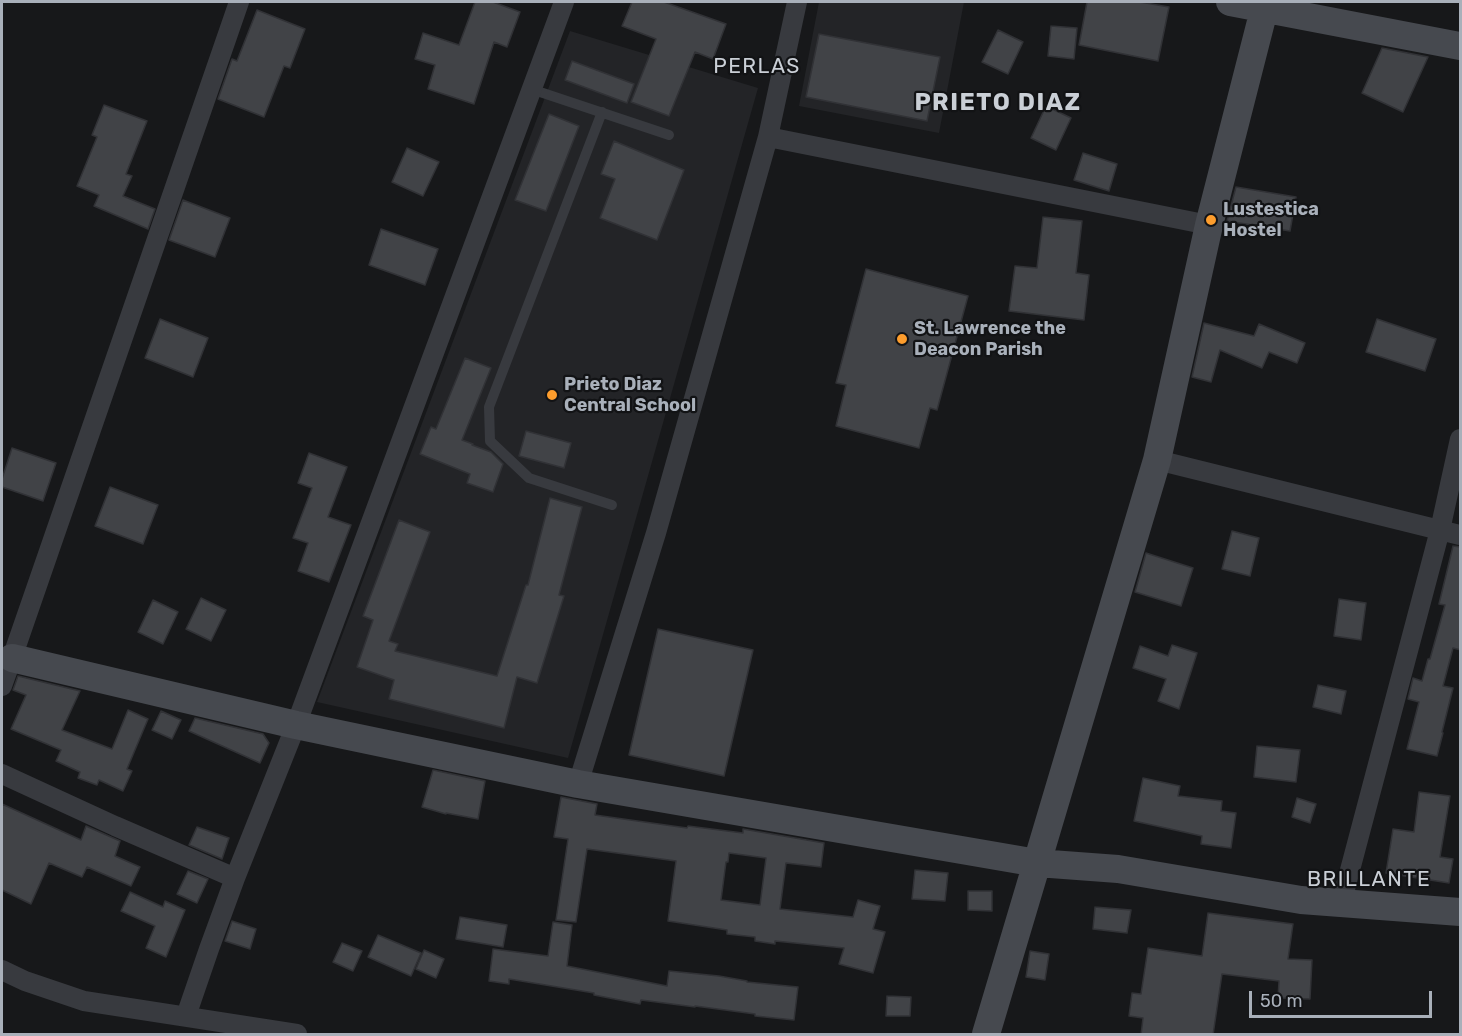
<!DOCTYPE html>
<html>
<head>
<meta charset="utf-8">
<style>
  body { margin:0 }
  #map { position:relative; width:1462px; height:1036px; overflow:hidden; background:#17181a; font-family:Rubik,sans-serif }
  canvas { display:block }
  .frame { position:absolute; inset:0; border:3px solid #a9b0ba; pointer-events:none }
  .scale { position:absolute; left:1249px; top:991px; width:183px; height:27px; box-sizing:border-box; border:3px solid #a9b0ba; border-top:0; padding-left:8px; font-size:18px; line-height:21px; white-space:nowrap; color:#a9b0ba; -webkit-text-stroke:4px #121315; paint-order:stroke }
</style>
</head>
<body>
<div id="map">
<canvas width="1462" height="1036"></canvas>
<div class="frame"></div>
<div class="scale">50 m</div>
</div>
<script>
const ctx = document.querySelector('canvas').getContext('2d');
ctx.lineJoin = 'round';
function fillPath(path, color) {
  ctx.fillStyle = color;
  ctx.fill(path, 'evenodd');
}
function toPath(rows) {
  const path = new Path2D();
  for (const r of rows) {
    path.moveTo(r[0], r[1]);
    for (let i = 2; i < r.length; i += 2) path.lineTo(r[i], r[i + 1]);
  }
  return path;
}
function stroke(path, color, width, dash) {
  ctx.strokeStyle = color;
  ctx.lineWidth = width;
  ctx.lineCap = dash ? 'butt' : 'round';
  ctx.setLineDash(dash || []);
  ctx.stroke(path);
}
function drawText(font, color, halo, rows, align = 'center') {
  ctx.font = font + ' Rubik,sans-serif';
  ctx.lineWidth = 4.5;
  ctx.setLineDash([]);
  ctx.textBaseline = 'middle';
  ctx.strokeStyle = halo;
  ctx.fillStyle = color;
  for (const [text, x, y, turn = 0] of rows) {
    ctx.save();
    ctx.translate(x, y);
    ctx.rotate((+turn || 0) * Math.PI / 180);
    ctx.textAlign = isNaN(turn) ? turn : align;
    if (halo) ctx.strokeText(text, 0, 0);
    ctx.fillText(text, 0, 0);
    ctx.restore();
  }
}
const built = toPath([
  [819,2,964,2,939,133,799,106],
  [570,31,758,88,568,758,317,702]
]);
const building = toPath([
  [475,2,493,2,520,12,507,47,494,42,474,104,428,89,435,65,415,59,423,33,459,45,475,2],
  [632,2,664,2,726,24,713,59,695,52,669,116,631,102,656,39,622,26,632,2],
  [1087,2,1140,2,1169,7,1158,61,1079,45,1087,2],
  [257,10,305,29,290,68,284,66,264,117,218,99,232,59,237,61,257,10],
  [1051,26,1077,28,1074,59,1048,56,1051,26],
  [998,30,1023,42,1008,74,982,62,998,30],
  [819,34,940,57,927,121,806,97,819,34],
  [1382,48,1428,57,1403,112,1362,93,1382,48],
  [572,61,634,84,627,103,565,80,572,61],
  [104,105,147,121,126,174,132,176,123,196,155,209,148,229,94,206,99,195,77,186,97,137,92,135,104,105],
  [1046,106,1071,118,1056,150,1031,138,1046,106],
  [549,114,579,126,546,211,515,200,549,114],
  [614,141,684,170,657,240,600,218,615,179,601,174,614,141],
  [407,148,439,162,423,196,392,182,407,148],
  [1083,153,1117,164,1109,191,1074,180,1083,153],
  [1236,187,1296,197,1290,231,1227,221,1236,187],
  [183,200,230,218,215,257,169,240,183,200],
  [1043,217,1082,221,1076,273,1089,275,1084,320,1009,311,1015,266,1037,268,1043,217],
  [381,229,438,249,425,285,369,265,381,229],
  [866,269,968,296,937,410,930,408,919,448,836,426,846,385,836,383,866,269],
  [160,319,208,338,193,377,145,358,160,319],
  [1377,319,1436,339,1425,371,1366,352,1377,319],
  [1204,323,1254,336,1259,324,1305,343,1297,363,1269,352,1262,368,1220,350,1211,382,1192,377,1204,323],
  [465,358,491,368,462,440,473,444,472,445,491,452,503,464,493,492,467,483,470,474,420,454,431,427,436,429,465,358],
  [526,431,571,443,564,468,519,456,526,431],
  [12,448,56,463,43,501,2,487,2,479,12,448],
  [309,453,347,467,328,517,351,525,329,582,298,571,308,543,293,538,312,488,298,483,309,453],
  [110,487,158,505,143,544,95,526,110,487],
  [550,498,582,507,559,595,564,596,537,683,517,677,504,728,389,699,394,680,357,667,373,620,363,616,399,520,430,532,389,641,398,644,395,651,497,676,526,585,528,585,550,498],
  [1232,531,1259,538,1250,576,1222,569,1232,531],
  [1453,546,1461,547,1461,650,1453,648,1443,686,1453,688,1442,732,1443,733,1437,756,1407,749,1419,702,1408,699,1413,678,1422,681,1428,659,1430,659,1445,605,1439,604,1453,546],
  [1146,553,1193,568,1181,606,1135,592,1146,553],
  [201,598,226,610,211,641,186,629,201,598],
  [1339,599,1366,603,1361,640,1334,636,1339,599],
  [153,600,178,612,163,644,138,632,153,600],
  [658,629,753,650,724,776,629,755,658,629],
  [1172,645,1197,653,1179,709,1158,701,1166,679,1133,668,1140,646,1168,656,1172,645],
  [18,676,80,691,62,730,112,749,128,710,148,719,127,769,132,771,123,791,99,780,97,785,78,778,80,772,56,761,61,750,11,729,26,695,13,690,18,676],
  [1318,685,1346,691,1341,714,1313,707,1318,685],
  [161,711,181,720,172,739,152,730,161,711],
  [195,718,263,734,269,743,260,763,189,731,195,718],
  [1257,746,1300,750,1296,782,1254,777,1257,746],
  [433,770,485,781,478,819,446,813,446,814,422,807,433,770],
  [1143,778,1180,786,1178,796,1222,801,1221,811,1236,813,1231,848,1201,844,1202,836,1134,821,1143,778],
  [1419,792,1450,796,1440,857,1453,859,1449,883,1386,873,1393,829,1414,832,1419,792],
  [561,797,597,804,595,815,687,828,688,826,743,833,743,829,824,843,821,867,786,863,780,909,853,917,858,900,880,906,873,929,885,932,873,973,839,964,844,948,775,941,775,944,755,941,755,937,727,934,727,930,668,921,676,861,587,849,576,922,556,920,568,839,554,837,561,797],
  [729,853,766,858,760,905,721,900,726,862,728,862,729,853],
  [1297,798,1316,804,1310,823,1292,817,1297,798],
  [2,804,81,840,86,826,120,841,115,856,140,867,131,886,87,867,82,877,49,863,31,904,2,890,2,804],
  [197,827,229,838,222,859,189,845,197,827],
  [915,870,948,873,945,901,912,899,915,870],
  [188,871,208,879,197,903,177,894,188,871],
  [968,891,992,891,992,911,968,910,968,891],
  [130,892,163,907,165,901,185,910,166,957,146,948,155,926,121,911,130,892],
  [1095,907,1131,910,1127,933,1093,929,1095,907],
  [1208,913,1293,924,1288,959,1312,960,1310,999,1278,998,1279,981,1222,974,1213,1035,1141,1035,1143,1018,1129,1016,1132,993,1141,994,1148,948,1202,956,1208,913],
  [460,917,507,925,503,947,456,939,460,917],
  [232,921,256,929,250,949,225,941,232,921],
  [553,922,572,925,567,966,667,986,669,971,719,976,747,981,747,982,798,987,794,1020,755,1016,755,1014,695,1006,695,1007,641,1000,640,1004,594,995,594,993,509,979,509,984,489,981,493,949,548,956,553,922],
  [378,935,421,953,411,976,368,957,378,935],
  [342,943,362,951,353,971,333,962,342,943],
  [424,950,444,959,436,978,416,969,424,950],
  [1030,951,1049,954,1045,980,1026,977,1030,951],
  [887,996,911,997,910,1016,886,1016,887,996]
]);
const lane = toPath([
  [531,89,669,135],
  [602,112,489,407,490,441,529,478,612,505]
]);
const street = toPath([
  [797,2,768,137,1209,225],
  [1157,460,1460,535],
  [2,686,12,658,239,2],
  [2,774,115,826,235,878],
  [578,784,656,533,768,137],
  [1341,904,1440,530,1460,439],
  [2,970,25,981,84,1001,297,1034],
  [186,1016,209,949,235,878,296,725,564,2]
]);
const secondary = toPath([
  [1230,2,1460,46],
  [12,658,296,725,578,784,1037,863,1118,869,1301,900,1460,912],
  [986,1034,1157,460,1209,225,1266,2]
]);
const markers = [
  [1211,220,6,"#fd9d2d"],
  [902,339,6,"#fd9d2d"],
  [552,395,6,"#fd9d2d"]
];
const poiNames = [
  ["Lustestica",1223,210],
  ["Hostel",1223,231],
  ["St. Lawrence the",914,329],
  ["Deacon Parish",914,350],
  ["Prieto Diaz",564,385],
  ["Central School",564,406]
];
const quarterNames = [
  ["PERLAS",757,67],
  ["BRILLANTE",1369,880]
];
const districtNames = [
  ["PRIETO DIAZ",998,103]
];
fillPath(built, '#232427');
fillPath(building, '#414347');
stroke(building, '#313236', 1.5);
stroke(lane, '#383a3f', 10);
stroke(street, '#383a3f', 20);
stroke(secondary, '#46494f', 28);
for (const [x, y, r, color] of markers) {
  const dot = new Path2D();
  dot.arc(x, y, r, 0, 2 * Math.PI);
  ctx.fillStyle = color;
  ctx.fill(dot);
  stroke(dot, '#121315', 2);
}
drawText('bold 18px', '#a9b0ba', '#121315', poiNames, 'left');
ctx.letterSpacing = '1.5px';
drawText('21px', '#cacfd6', '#121315', quarterNames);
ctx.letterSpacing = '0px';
ctx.letterSpacing = '1.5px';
drawText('bold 24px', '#cacfd6', '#121315', districtNames);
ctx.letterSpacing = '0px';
</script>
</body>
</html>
